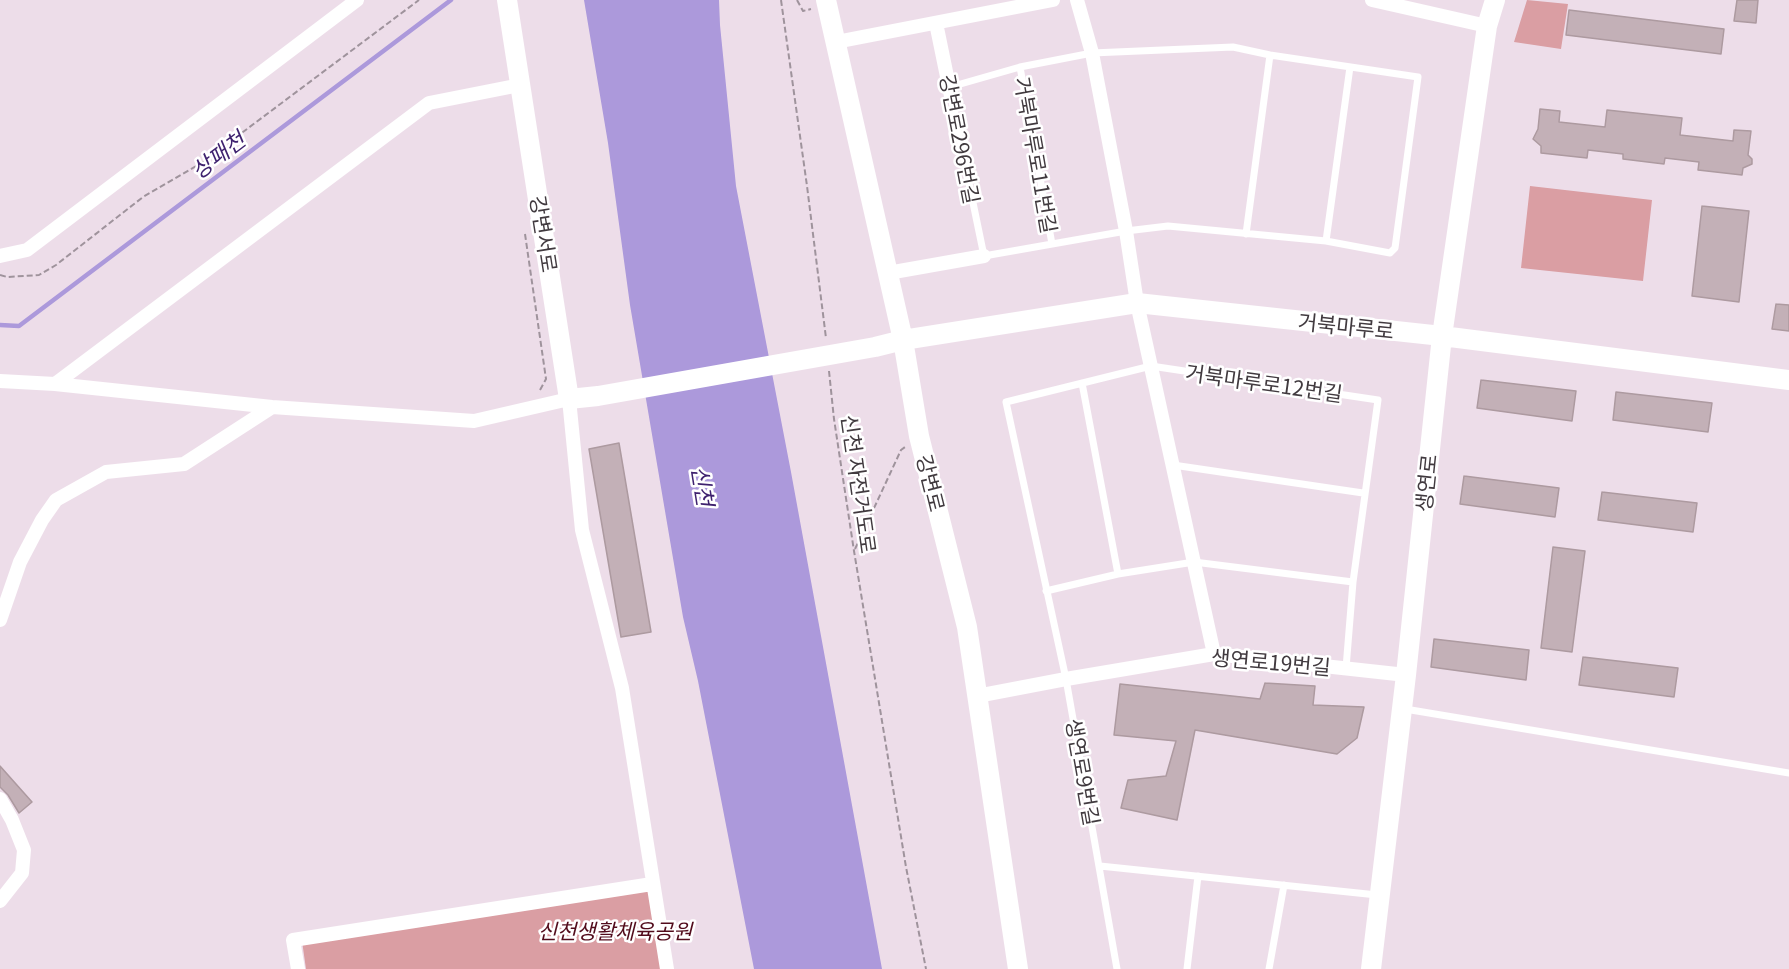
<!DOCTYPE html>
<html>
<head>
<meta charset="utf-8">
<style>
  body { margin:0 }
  canvas { display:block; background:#eddde9 }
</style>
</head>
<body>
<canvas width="1789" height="969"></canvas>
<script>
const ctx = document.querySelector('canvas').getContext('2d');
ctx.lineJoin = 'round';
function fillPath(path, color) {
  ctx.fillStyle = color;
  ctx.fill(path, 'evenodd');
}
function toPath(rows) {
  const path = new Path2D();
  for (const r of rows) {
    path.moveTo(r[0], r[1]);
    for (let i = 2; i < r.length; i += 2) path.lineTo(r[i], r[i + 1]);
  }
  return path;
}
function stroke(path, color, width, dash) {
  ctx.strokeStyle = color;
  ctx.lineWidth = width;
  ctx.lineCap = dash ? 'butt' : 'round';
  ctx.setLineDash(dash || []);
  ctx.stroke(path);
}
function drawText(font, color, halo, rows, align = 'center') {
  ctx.font = font + ' Georgia,"Noto Sans KR",serif';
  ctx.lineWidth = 5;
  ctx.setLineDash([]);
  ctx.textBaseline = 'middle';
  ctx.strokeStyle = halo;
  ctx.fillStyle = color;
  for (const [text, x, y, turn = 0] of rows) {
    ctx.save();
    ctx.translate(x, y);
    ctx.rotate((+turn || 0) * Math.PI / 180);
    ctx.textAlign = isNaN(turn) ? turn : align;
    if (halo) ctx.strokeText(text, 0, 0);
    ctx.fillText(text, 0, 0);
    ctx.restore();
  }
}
const green = toPath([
  [1527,0,1568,4,1561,49,1514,42],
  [1530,186,1652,200,1643,281,1521,268],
  [651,888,664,969,306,969,302,941]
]);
const water = toPath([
  [584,0,719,0,720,25,736,186,791,472,882,969,754,969,698,681,683,617,630,305,608,143]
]);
const stream = toPath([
  [0,325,19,326,451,0]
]);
const building = toPath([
  [1737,0,1758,0,1756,23,1734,21,1737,0],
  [1569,10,1724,29,1721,54,1566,35,1569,10],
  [1540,109,1560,111,1559,122,1605,127,1607,110,1682,118,1680,135,1733,141,1734,130,1751,131,1748,155,1752,159,1752,164,1743,168,1742,175,1698,170,1699,162,1665,158,1664,164,1623,159,1623,154,1588,150,1587,158,1541,153,1541,146,1533,139,1538,129,1540,109],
  [1702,206,1749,211,1739,302,1692,296,1702,206],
  [1776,304,1789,305,1789,331,1772,329,1776,304],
  [1481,380,1576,391,1572,421,1477,408,1481,380],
  [1616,392,1712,403,1708,432,1613,420,1616,392],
  [619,443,651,632,621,637,589,449,619,443],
  [1464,476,1559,488,1555,517,1460,504,1464,476],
  [1602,492,1697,503,1693,532,1598,520,1602,492],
  [1553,547,1585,551,1572,652,1541,648,1553,547],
  [1434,639,1529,650,1526,680,1431,667,1434,639],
  [1583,657,1678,668,1674,697,1579,685,1583,657],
  [1265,683,1315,686,1313,705,1364,707,1357,738,1337,754,1195,730,1177,820,1121,808,1128,780,1166,776,1176,741,1114,735,1120,684,1260,699,1265,683],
  [0,766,32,802,19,813,8,795,0,787,0,766]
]);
const path = toPath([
  [781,0,807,186,826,338],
  [797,0,803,11,811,9],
  [525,234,546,379,540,390],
  [0,275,7,277,39,275,56,265,143,197,203,162,419,0],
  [829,371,834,419,854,551,906,867,926,969],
  [855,549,901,450,905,447]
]);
const lane = toPath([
  [1020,67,957,85,951,96,984,256,1126,231,1168,226,1326,241,1390,253,1395,248,1418,77,1270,55,1233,47,1092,53,1020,67,1052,244],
  [1246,234,1270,55],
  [1326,241,1350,67],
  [1082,383,1118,574],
  [1173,465,1363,493],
  [1046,591,1118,574,1194,562,1353,582],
  [1405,709,1789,773],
  [1100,866,1377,895],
  [1117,969,1066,679,1006,402,1151,366,1378,400,1353,582,1346,668],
  [1187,969,1198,876],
  [1269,969,1284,885]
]);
const street = toPath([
  [1077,0,1092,53,1126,231,1137,303,1214,654],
  [1372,0,1487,26],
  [936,23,951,96],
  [836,42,1053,0],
  [0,256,27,250,357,0],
  [888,273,984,256],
  [0,381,55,384,272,407,474,421,569,399,582,530,622,688,667,969],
  [55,384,429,103,520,85],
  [0,620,20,562,42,520,56,500,106,472,184,464,272,407],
  [977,696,1066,679,1214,654,1406,675],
  [0,799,12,820,24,850,22,873,0,901],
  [298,969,293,940,652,884]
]);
const secondary = toPath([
  [507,0,569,399,598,396,875,347,903,340,1137,303,1442,336,1789,380],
  [826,0,903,340,919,436,967,627,1018,969],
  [1371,969,1406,675,1442,336,1487,26,1495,0]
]);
const streetNames = [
  ["강변로296번길",960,139,79],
  ["거북마루로11번길",1036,155,80],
  ["강변서로",544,234,81],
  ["거북마루로",1346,326,6],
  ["거북마루로12번길",1264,383,8],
  ["강변로",931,483,76],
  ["생연로",1426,483,-84],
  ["신천 자전거도로",859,484,82],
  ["생연로19번길",1271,662,5],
  ["생연로9번길",1083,772,80]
];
const parkNames = [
  ["신천생활체육공원",615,931]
];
const waterNames = [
  ["상패천",218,155,-37],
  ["신천",703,486,81]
];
fillPath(green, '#da9ea3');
fillPath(water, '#ac99db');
stroke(stream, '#ac99db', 4.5);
fillPath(building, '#c3b0b7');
stroke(building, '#ad9aa0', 1.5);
stroke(path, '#9f939c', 2, [6, 3]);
stroke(lane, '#fff', 7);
stroke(street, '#fff', 14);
stroke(secondary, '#fff', 20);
drawText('21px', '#413a3f', '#fff', streetNames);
drawText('italic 21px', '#520c1c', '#fff', parkNames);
drawText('italic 22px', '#3f226f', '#fff', waterNames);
</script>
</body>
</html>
